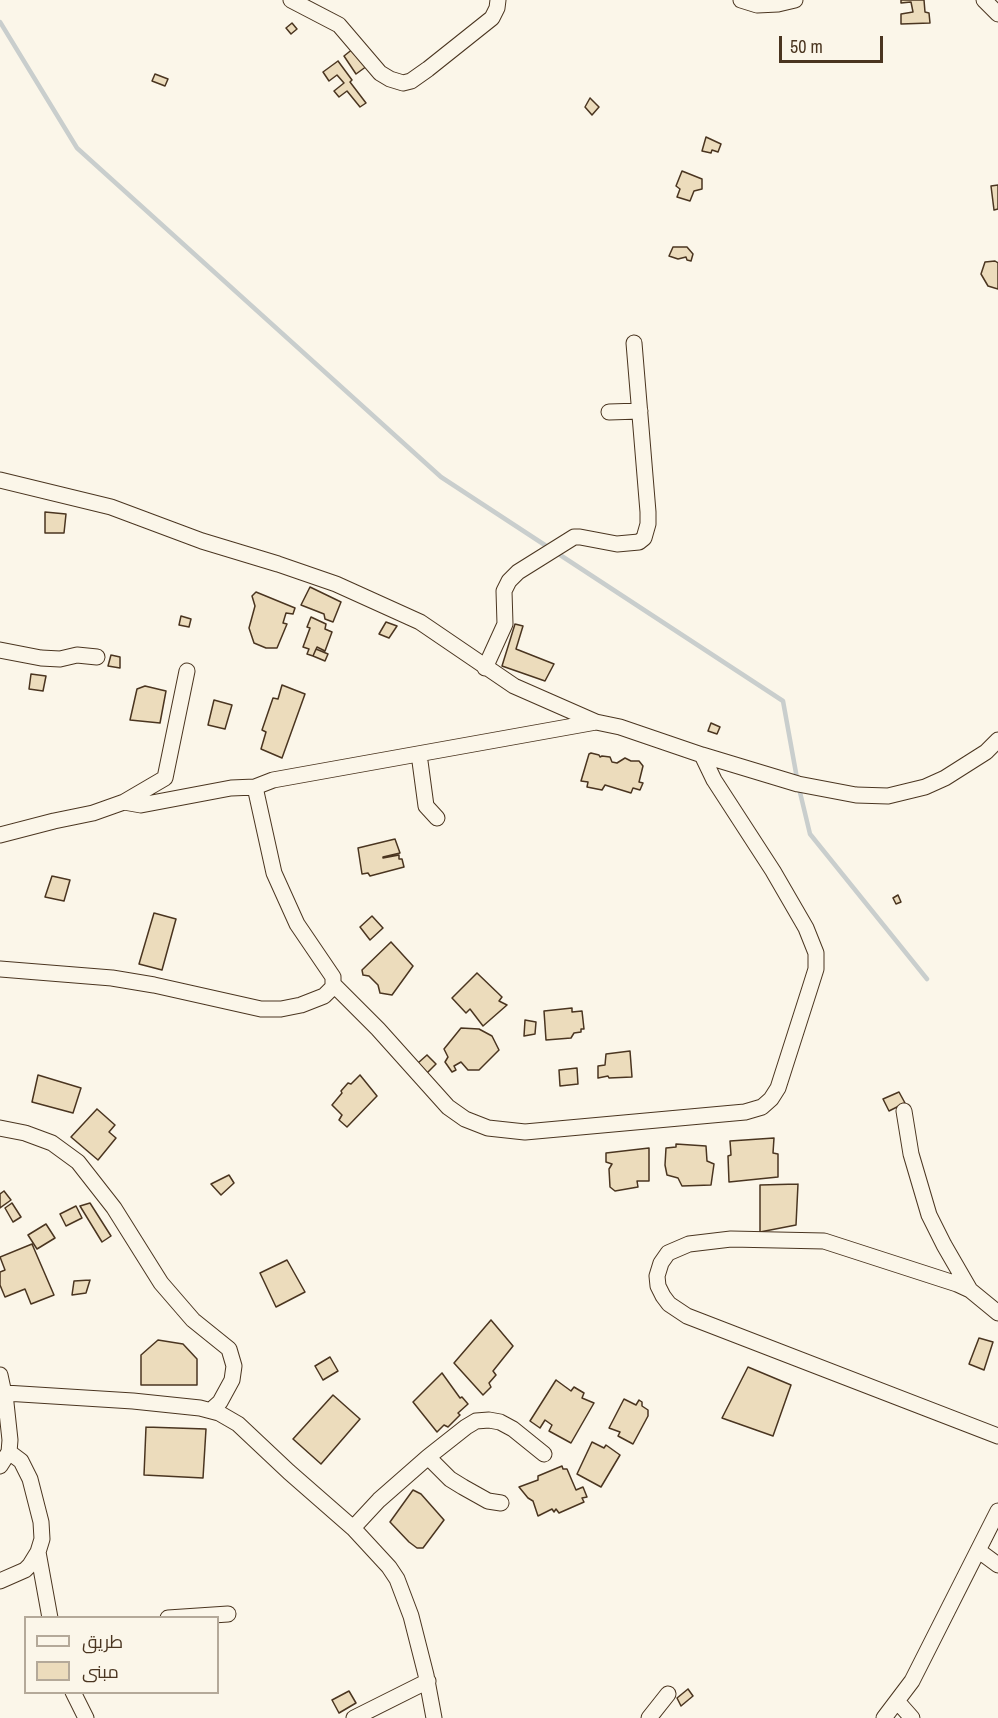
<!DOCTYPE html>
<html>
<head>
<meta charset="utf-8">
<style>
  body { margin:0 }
  #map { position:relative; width:998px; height:1718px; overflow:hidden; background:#fbf6e9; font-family:"Archivo Narrow",Cairo,sans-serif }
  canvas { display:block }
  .legend { position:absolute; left:24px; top:1616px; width:195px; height:78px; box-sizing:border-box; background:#fbf6e9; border:2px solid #b4a999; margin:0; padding:8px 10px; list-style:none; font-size:18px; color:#4a3520 }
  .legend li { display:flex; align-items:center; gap:12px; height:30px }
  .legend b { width:30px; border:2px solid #b4a999 }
  .scale { position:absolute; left:779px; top:36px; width:104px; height:27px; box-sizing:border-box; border:3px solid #4a3520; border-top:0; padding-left:8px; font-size:18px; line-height:21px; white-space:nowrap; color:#4a3520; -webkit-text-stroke:4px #fbf6e9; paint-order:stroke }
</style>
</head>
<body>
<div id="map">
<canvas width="998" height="1718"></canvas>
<ul class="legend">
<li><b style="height:8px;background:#fbf6e9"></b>طريق</li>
<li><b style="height:16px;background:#ecdcbc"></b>مبنى</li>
</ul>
<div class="scale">50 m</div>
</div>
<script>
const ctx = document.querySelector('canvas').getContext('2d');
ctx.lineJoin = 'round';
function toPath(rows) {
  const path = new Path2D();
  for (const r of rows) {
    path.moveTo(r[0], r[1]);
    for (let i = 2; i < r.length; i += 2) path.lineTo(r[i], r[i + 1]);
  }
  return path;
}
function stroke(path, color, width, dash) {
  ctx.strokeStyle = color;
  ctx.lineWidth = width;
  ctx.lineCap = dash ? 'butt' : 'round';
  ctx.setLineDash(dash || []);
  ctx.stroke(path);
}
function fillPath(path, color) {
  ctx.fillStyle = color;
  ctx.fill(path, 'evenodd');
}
const stream = toPath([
  [0,22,77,148,441,477,783,701,798,784,810,834,927,979]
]);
const building = toPath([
  [901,0,924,0,925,12,929,13,930,23,901,24,901,14,913,12,911,2,901,3,901,0],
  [292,23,297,29,291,34,286,28,292,23],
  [354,48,367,66,356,74,344,56,354,48],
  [338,61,352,80,350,82,366,103,360,107,347,91,339,97,334,91,344,83,337,75,329,81,323,72,338,61],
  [155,74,168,79,165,86,152,81,155,74],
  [590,98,599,107,592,115,585,107,590,98],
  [706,137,721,144,718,152,712,150,711,153,702,151,706,137],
  [682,171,702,179,702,189,694,191,690,201,677,197,680,189,676,186,682,171],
  [998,185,998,209,994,210,991,186,998,185],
  [673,247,687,247,693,254,691,261,687,260,686,257,678,259,669,256,673,247],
  [995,261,998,263,998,289,988,286,981,274,985,262,995,261],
  [45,512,66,514,64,533,45,533,45,512],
  [310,587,341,602,333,622,325,619,324,614,301,605,310,587],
  [256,592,295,608,293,614,286,613,283,623,287,624,277,648,266,648,254,643,249,628,255,606,252,596,256,592],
  [181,616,191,619,189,627,179,625,181,616],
  [311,617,326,624,325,629,332,632,325,651,317,647,313,656,307,654,309,649,303,647,310,628,307,627,311,617],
  [386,622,397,626,389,638,379,634,386,622],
  [515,624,523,626,516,649,554,664,545,681,502,666,515,624],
  [316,649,328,654,325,661,313,656,316,649],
  [111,655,120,657,120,668,108,666,111,655],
  [31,674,46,676,43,691,29,689,31,674],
  [282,685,305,694,282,758,261,749,266,732,262,730,273,698,278,699,282,685],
  [145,686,166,691,160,723,130,720,137,689,145,686],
  [214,700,232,705,225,729,208,725,214,700],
  [711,723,720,727,717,734,708,731,711,723],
  [591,753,599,755,600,757,602,756,610,757,612,762,617,763,625,758,631,761,639,761,643,766,639,782,643,783,640,790,633,788,631,793,605,785,602,790,587,787,588,782,581,781,589,754,591,753],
  [395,839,400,853,383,857,383,858,399,855,399,859,402,859,404,867,370,876,368,873,362,874,358,848,395,839],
  [52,876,70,880,64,901,45,897,52,876],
  [898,895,901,902,896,904,893,898,898,895],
  [154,913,176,919,162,970,139,964,154,913],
  [372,916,383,928,370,940,360,927,372,916],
  [391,942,413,966,392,995,380,993,378,985,369,976,363,975,362,970,391,942],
  [477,973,502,997,499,1001,507,1005,483,1026,470,1009,466,1013,452,998,477,973],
  [572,1008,572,1012,582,1011,584,1029,581,1029,581,1032,574,1033,571,1038,546,1040,544,1011,572,1008],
  [525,1020,536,1022,535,1034,524,1036,525,1020],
  [461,1028,479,1029,492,1036,499,1050,479,1070,468,1070,461,1062,454,1066,456,1070,452,1072,445,1062,448,1057,444,1049,461,1028],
  [630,1051,632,1077,609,1078,608,1076,598,1078,598,1066,605,1065,606,1054,630,1051],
  [427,1055,436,1064,427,1073,418,1063,427,1055],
  [577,1068,578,1084,560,1086,559,1070,577,1068],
  [38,1075,81,1088,73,1113,32,1102,38,1075],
  [360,1075,377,1096,347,1127,339,1120,342,1115,332,1105,342,1093,341,1091,348,1083,351,1084,360,1075],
  [899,1092,905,1103,889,1111,883,1099,899,1092],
  [97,1109,115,1125,109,1132,116,1138,98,1160,71,1137,97,1109],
  [774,1138,773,1153,778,1154,778,1177,729,1182,728,1156,731,1155,730,1141,774,1138],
  [676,1144,706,1146,707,1161,714,1164,711,1185,682,1186,678,1178,667,1175,665,1165,666,1148,676,1147,676,1144],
  [649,1148,649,1181,637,1181,638,1187,615,1191,610,1187,609,1169,612,1164,606,1162,606,1153,649,1148],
  [229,1175,234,1183,221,1195,211,1184,229,1175],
  [798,1184,796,1225,760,1232,760,1185,798,1184],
  [4,1191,11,1200,0,1208,0,1194,4,1191],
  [12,1203,21,1217,13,1222,5,1208,12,1203],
  [90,1203,111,1236,102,1242,80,1206,90,1203],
  [76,1206,82,1218,66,1226,60,1214,76,1206],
  [46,1224,55,1238,37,1249,28,1235,46,1224],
  [32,1244,54,1295,31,1304,25,1289,5,1297,0,1285,0,1272,5,1270,0,1257,32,1244],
  [287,1260,305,1292,276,1307,260,1273,287,1260],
  [90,1280,86,1293,72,1295,74,1281,90,1280],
  [491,1320,513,1346,493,1371,496,1375,489,1383,491,1387,483,1395,454,1363,491,1320],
  [979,1338,993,1342,984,1370,969,1364,979,1338],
  [158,1340,183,1344,197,1359,197,1385,141,1385,141,1355,158,1340],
  [330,1357,338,1371,323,1380,315,1366,330,1357],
  [748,1367,791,1385,773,1436,722,1418,748,1367],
  [442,1373,460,1398,462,1397,468,1404,458,1413,460,1415,448,1427,444,1425,437,1432,413,1402,442,1373],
  [556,1380,571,1391,574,1387,584,1393,582,1398,594,1403,571,1443,549,1431,552,1425,545,1420,540,1428,530,1421,556,1380],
  [333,1395,360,1419,321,1464,293,1439,333,1395],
  [624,1399,636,1405,639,1400,642,1402,642,1406,648,1410,648,1416,633,1444,618,1436,620,1432,609,1428,624,1399],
  [146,1427,206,1429,203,1478,144,1475,146,1427],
  [592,1442,604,1448,606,1445,620,1455,601,1487,577,1474,592,1442],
  [562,1466,563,1469,567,1469,576,1490,583,1487,587,1497,582,1498,584,1502,559,1513,556,1509,554,1512,552,1509,538,1516,533,1501,528,1498,519,1487,538,1480,538,1476,562,1466],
  [413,1490,421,1494,444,1520,423,1548,417,1548,409,1542,390,1522,413,1490],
  [688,1689,693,1696,681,1706,677,1698,688,1689],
  [349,1691,356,1703,339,1713,332,1700,349,1691]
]);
const minor = toPath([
  [291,0,339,25,380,73,390,79,403,83,411,81,428,69,492,18,497,8,498,0],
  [741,0,757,5,778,4,795,0],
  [984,0,998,14],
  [609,412,640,411],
  [0,480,111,507,202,541,278,564,336,584,420,622,514,686,596,722],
  [0,650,41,658,60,659,77,655,97,657],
  [485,668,505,624,504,591,509,581,518,572,574,537,580,537,617,544,639,542,644,538,648,524,648,512,634,343],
  [419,754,426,806,437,818],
  [124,802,165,778,187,671],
  [0,835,54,821,93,813,124,802,141,805,231,788,255,787],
  [0,969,112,978,154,985,261,1009,281,1009,301,1005,324,996,333,987,333,977,297,924,274,873,255,787,273,780,596,722,620,727,702,755,798,784,856,795,888,796,925,787,945,778,986,752,998,740],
  [334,985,378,1029,448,1107,465,1119,488,1128,525,1132,745,1112,762,1107,771,1099,778,1088,810,988,816,969,816,953,806,928,773,871,714,780,702,755],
  [904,1111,911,1154,929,1215,944,1245,970,1290],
  [0,1128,25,1133,52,1143,78,1162,114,1208,161,1283,193,1320,229,1349,234,1366,232,1380,220,1402,211,1410],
  [998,1313,970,1290,957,1284,824,1241,731,1239,689,1244,668,1253,661,1263,657,1276,658,1286,663,1296,669,1304,687,1316,998,1436],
  [0,1375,6,1403,10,1440,9,1452,0,1466],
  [5,1393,133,1401,200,1408,219,1413,238,1424,289,1472,353,1528,389,1567,397,1579,411,1616,426,1675,434,1718],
  [428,1457,450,1479,463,1487,488,1501,501,1503],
  [353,1528,379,1500,428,1457,466,1427,476,1421,489,1420,500,1422,513,1429,544,1454],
  [979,1551,998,1565],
  [38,1552,50,1618],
  [0,1581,25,1570,30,1565,38,1552,42,1539,41,1522,30,1479,21,1461,9,1452],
  [168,1618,228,1614],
  [73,1692,86,1718],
  [897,1701,912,1718],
  [354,1718,428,1681],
  [649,1718,668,1694],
  [884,1718,912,1681,998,1511]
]);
stroke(stream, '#c9cecd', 4.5);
fillPath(building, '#ecdcbc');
stroke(building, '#4a3520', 1.5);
stroke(minor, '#4a3520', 17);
stroke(minor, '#fbf6e9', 15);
</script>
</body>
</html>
